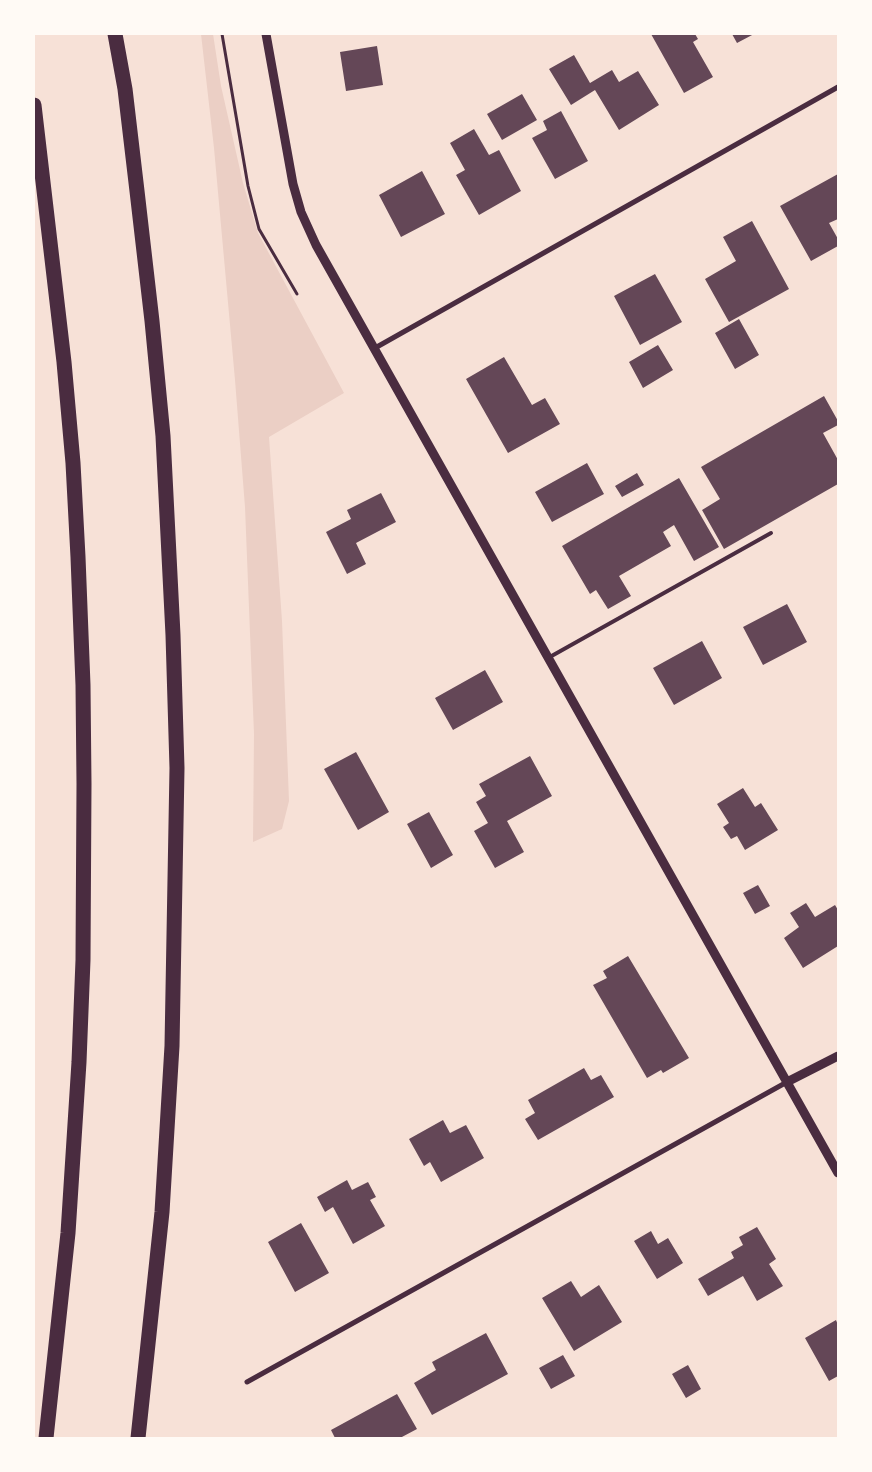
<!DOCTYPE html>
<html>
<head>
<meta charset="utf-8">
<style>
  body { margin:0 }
  #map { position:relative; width:872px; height:1472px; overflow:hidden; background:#f7e1d7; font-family:"Alegreya Sans",sans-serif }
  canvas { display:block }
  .frame { position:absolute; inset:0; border:35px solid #fffaf5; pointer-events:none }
</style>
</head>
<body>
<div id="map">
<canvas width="872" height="1472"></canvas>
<div class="frame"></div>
</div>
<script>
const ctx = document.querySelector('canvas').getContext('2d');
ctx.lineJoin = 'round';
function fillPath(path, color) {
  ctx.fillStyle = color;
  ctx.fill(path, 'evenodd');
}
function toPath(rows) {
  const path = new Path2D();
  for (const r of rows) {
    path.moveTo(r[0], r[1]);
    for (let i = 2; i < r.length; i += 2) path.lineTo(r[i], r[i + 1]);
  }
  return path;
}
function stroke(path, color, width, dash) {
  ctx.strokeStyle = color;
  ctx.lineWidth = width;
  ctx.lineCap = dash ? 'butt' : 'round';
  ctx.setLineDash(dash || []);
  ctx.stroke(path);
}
const green = toPath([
  [201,34,213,34,221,86,243,183,258,233,344,393,269,437,282,621,289,801,282,829,253,842,254,734,245,507,235,380,214,148]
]);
const building = toPath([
  [651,34,695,34,698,39,693,42,713,77,684,93],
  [732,34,754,34,737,43],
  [377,46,383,85,346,91,340,52],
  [574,55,590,83,612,70,619,82,638,71,659,105,619,130,595,90,571,105,549,69],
  [522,94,537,120,502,140,487,114],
  [561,111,588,161,555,179,532,138,547,130,543,121],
  [474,129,489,155,499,150,521,191,479,215,456,175,465,170,450,143],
  [422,171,445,214,401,237,379,195],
  [838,174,838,219,829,223,838,239,838,246,811,261,780,206],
  [752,221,789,289,729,322,705,279,736,261,723,237],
  [655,274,682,322,640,345,614,296],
  [739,319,759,355,735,369,715,333],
  [658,345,673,370,643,388,629,362],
  [504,357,532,405,545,398,560,424,508,453,466,379],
  [824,396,838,421,838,425,823,433,838,460,838,484,724,549,702,510,720,499,701,467],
  [587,463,604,494,552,522,535,492],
  [637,473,644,485,622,497,615,486],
  [679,478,719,547,694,561,674,525,663,532,671,546,619,576,631,596,608,609,596,590,590,594,562,546],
  [381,493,396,522,356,543,366,564,347,574,326,532,351,519,347,510],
  [787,604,807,642,763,665,743,627],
  [702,641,722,678,674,705,653,668],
  [485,670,503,702,453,730,435,698],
  [356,752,389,812,358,830,324,769],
  [530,756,552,796,507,821,524,852,495,868,474,831,488,823,476,802,486,796,479,784],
  [743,788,755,807,761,803,778,830,745,850,737,836,731,839,723,827,729,823,717,804],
  [429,812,453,855,431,868,407,824],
  [758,885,770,906,755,914,743,893],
  [806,903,815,917,835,905,838,910,838,946,803,968,784,938,799,927,790,913],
  [628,956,689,1058,663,1073,661,1070,647,1078,593,985,607,978,603,971],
  [584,1068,591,1080,601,1075,614,1097,538,1140,525,1119,535,1113,528,1100],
  [443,1120,450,1133,466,1125,484,1158,441,1182,430,1162,424,1166,409,1139],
  [347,1180,352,1190,368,1182,376,1197,370,1200,385,1226,353,1244,333,1207,325,1212,317,1197],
  [301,1223,329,1273,295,1292,268,1242],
  [757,1227,776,1259,769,1264,783,1286,757,1301,743,1276,708,1296,698,1279,734,1258,731,1252,743,1245,739,1237],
  [651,1231,658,1244,668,1238,683,1263,657,1279,634,1241],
  [571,1281,581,1297,599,1285,622,1322,574,1351,542,1298],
  [836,1320,838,1325,838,1376,829,1381,805,1338],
  [486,1333,508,1374,432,1415,414,1383,436,1370,432,1362],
  [563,1355,575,1376,551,1389,539,1368],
  [688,1365,701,1389,686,1398,672,1374],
  [397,1394,417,1429,400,1438,335,1438,331,1430]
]);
const path = toPath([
  [222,34,248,186,259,229,297,294]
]);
const service = toPath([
  [548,658,771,533]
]);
const minor = toPath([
  [375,348,838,87],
  [247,1382,787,1082]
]);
const tertiary = toPath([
  [266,34,293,184,301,212,316,245,838,1173],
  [787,1082,838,1056]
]);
const motorway = toPath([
  [115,34,125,89,137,191,152,321,163,436,173,635,177,768,172,1046,162,1212,138,1438],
  [34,105,64,362,73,463,78,557,83,685,84,784,83,960,79,1062,68,1233,46,1438]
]);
fillPath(green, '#ebcfc5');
fillPath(building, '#644757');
stroke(path, '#4a2c40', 3);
stroke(service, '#4a2c40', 4);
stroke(minor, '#4a2c40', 5);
stroke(tertiary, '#4a2c40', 9);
stroke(motorway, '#4a2c40', 15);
</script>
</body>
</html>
